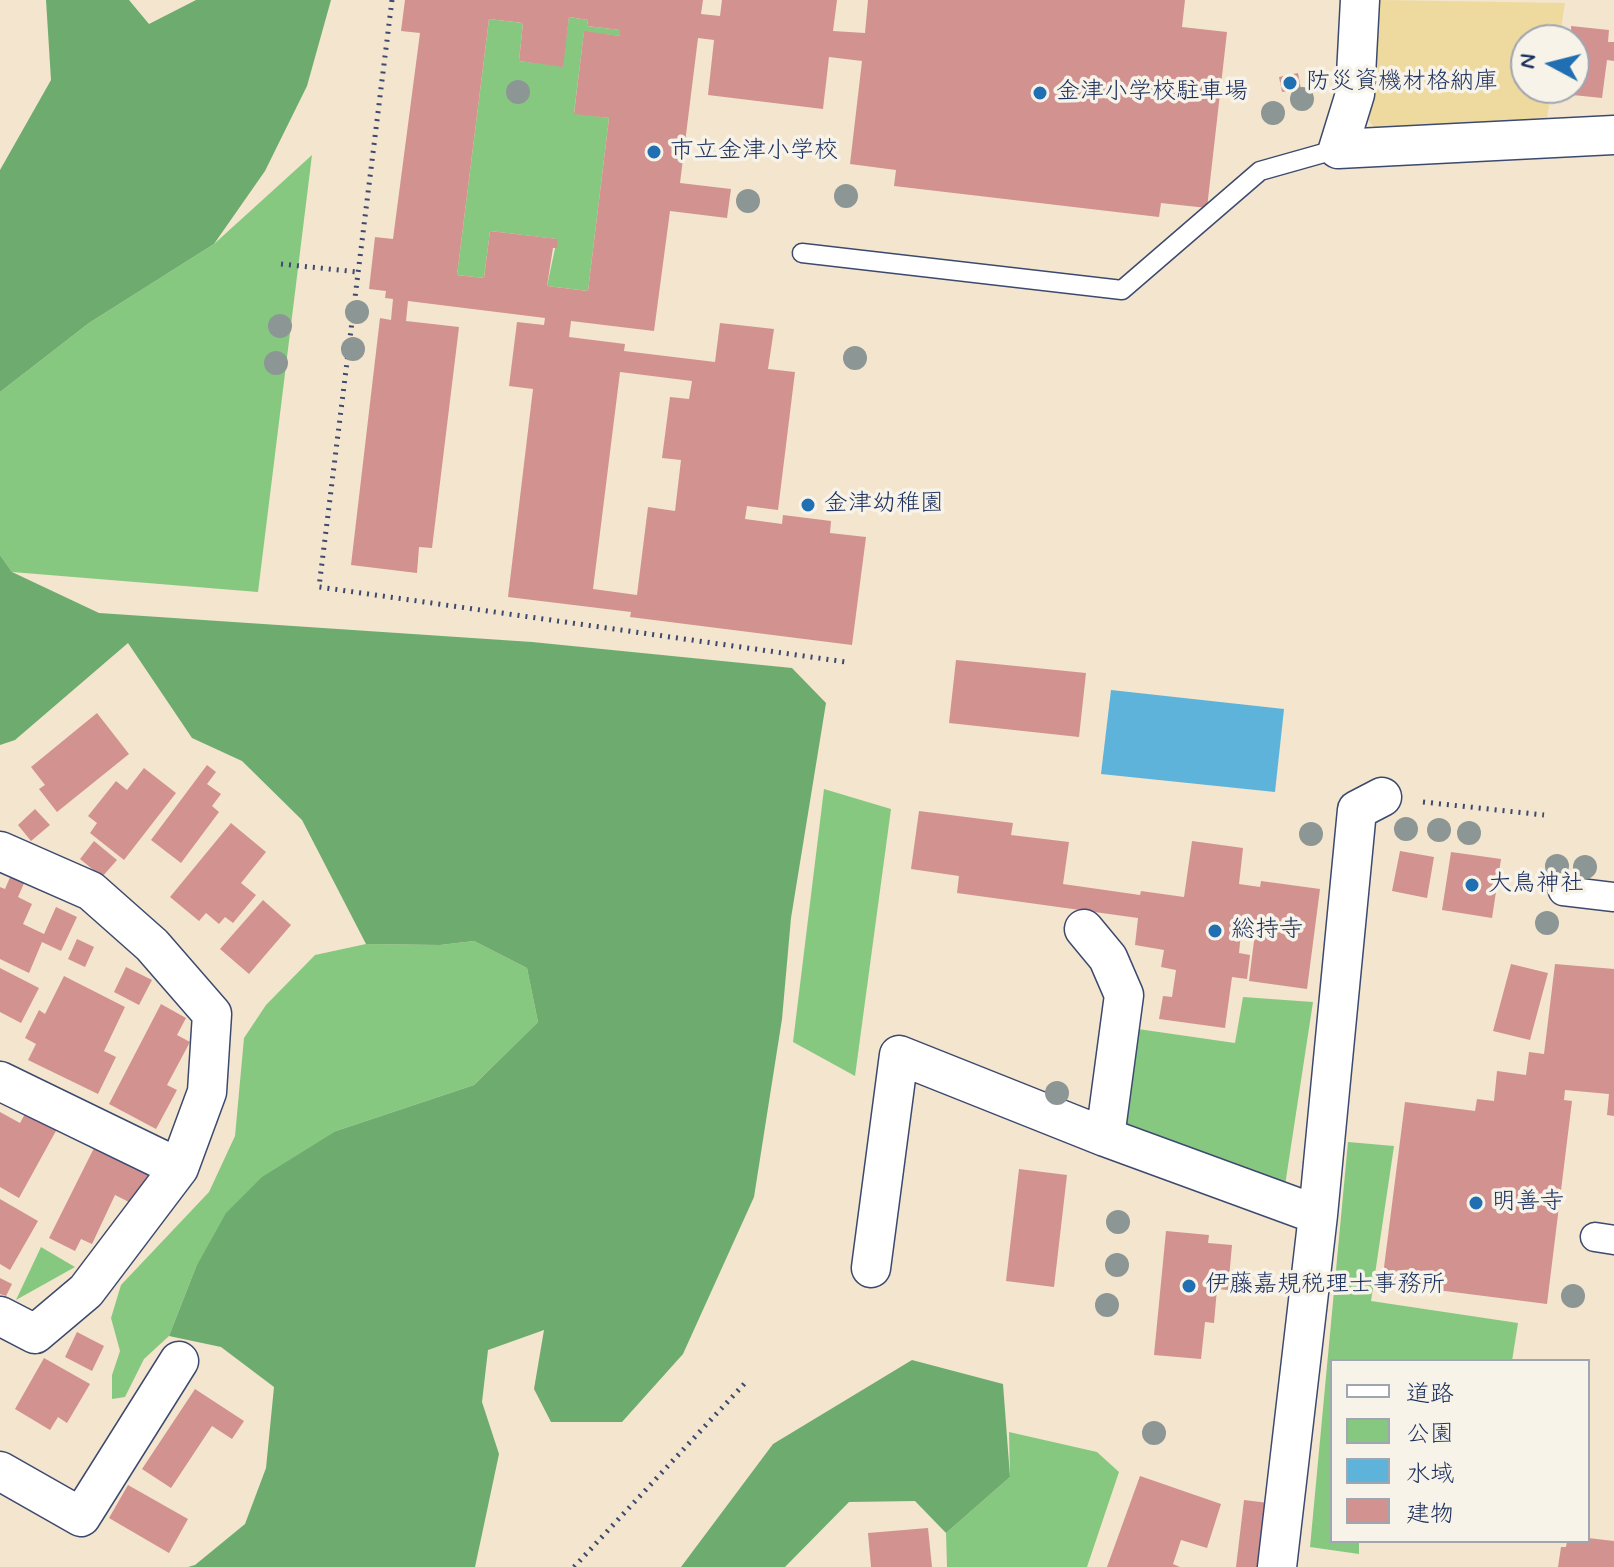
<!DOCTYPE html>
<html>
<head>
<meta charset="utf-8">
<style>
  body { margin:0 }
  #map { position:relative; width:1614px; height:1567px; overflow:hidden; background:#f4e5ce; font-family:Mynerve,"Klee One",sans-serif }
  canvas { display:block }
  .legend { position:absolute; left:1330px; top:1359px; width:260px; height:184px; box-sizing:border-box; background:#f7f3e8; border:2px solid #9fa5b1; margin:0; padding:10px 14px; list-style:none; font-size:24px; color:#1b2f5e }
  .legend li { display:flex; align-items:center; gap:16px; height:40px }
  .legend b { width:40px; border:2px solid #9fa5b1 }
  .north { position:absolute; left:1510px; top:24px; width:80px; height:80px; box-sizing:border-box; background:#f7f3e8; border:2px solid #9fa5b1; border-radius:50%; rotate:277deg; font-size:22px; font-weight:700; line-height:32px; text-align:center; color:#1b2f5e }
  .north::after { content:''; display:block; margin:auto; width:28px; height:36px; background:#1f6fb2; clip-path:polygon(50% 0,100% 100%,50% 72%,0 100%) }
</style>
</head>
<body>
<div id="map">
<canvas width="1614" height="1567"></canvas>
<ul class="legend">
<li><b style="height:10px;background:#fff"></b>道路</li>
<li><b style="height:22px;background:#87c880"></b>公園</li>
<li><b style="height:22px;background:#5eb3da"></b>水域</li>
<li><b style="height:22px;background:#d29290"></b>建物</li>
</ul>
<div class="north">N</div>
</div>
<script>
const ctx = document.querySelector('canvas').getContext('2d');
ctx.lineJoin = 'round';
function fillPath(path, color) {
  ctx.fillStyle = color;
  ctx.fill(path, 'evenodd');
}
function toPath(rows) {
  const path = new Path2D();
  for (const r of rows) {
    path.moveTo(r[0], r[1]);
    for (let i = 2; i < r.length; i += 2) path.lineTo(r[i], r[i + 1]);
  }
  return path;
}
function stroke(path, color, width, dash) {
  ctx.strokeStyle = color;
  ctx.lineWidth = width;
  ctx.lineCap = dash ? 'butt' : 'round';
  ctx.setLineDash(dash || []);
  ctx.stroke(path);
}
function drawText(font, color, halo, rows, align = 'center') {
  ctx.font = font + ' Mynerve,"Klee One",sans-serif';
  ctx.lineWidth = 7;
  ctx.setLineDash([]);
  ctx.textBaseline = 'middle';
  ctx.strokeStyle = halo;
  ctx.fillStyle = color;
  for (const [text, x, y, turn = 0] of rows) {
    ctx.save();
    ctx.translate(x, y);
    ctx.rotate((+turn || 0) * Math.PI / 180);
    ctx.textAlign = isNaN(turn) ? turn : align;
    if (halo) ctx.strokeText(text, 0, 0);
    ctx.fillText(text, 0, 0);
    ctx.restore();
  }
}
const green = toPath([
  [569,17,588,20,587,26,620,30,620,36,584,32,574,113,609,118,588,291,547,286,557,239,490,231,484,278,457,275,489,19,523,23,519,61,562,66],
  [312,155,258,592,12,572,0,555,0,392,89,323,214,244],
  [824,789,891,809,855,1076,793,1042],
  [474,941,527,968,538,1022,474,1085,336,1131,196,1267,169,1336,144,1359,125,1397,112,1399,112,1375,120,1351,111,1318,121,1285,209,1192,235,1136,244,1038,266,1005,315,955,366,944,440,945],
  [1243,997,1313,1002,1284,1192,1117,1127,1131,1028,1235,1043],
  [1348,1142,1394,1146,1371,1301,1518,1323,1512,1361,1332,1361,1332,1541,1359,1541,1359,1554,1310,1547],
  [41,1247,75,1267,16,1300],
  [1009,1432,1097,1452,1119,1472,1087,1567,947,1567,946,1533,1010,1477]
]);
const forest = toPath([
  [46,0,129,0,149,24,196,0,331,0,307,86,265,171,214,244,89,323,0,392,0,170,51,80],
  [0,555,12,572,99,613,532,642,792,668,826,703,791,918,782,1019,754,1197,683,1354,622,1422,551,1422,534,1389,544,1330,488,1350,482,1402,499,1454,475,1567,188,1567,195,1565,245,1524,266,1468,274,1387,221,1347,169,1336,196,1267,226,1213,262,1177,336,1131,474,1085,538,1022,527,968,474,941,440,945,366,944,302,820,242,761,192,738,128,643,15,740,0,745],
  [912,1360,1003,1384,1010,1477,946,1533,915,1501,849,1502,785,1567,681,1567,773,1444]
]);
const sand = toPath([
  [1380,0,1565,3,1559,40,1526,40,1526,88,1552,88,1547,118,1379,134,1364,114]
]);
const water = toPath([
  [1111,690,1284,709,1275,792,1101,774]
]);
const building = toPath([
  [405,0,703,0,701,14,720,16,722,0,837,0,833,31,865,33,868,0,1185,0,1182,27,1227,32,1207,208,1161,203,1159,217,894,186,896,170,850,164,862,61,829,57,823,109,708,95,714,40,698,38,680,183,731,189,727,218,670,211,654,331,571,321,569,337,625,344,624,351,715,362,720,323,774,329,768,369,795,372,778,510,747,506,745,519,782,524,783,515,831,521,830,533,866,537,852,645,630,617,631,612,508,597,533,389,509,386,517,322,544,325,545,318,408,301,406,321,459,327,432,548,419,547,417,573,351,565,380,318,391,320,393,299,385,298,386,291,369,289,375,237,393,239,420,33,401,31],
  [569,17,588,20,587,26,620,30,620,36,584,31,574,114,609,118,588,291,547,286,553,248,557,248,558,239,490,231,484,278,457,275,489,19,523,23,519,61,563,67],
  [620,372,692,381,689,399,670,397,662,458,681,460,675,511,648,507,637,595,593,589],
  [1571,26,1609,30,1608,42,1614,42,1614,61,1607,60,1602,98,1563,94,1564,88,1574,88],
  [1298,73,1301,89,1282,92,1279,77],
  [956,660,1086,673,1079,737,949,723],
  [97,713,129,754,57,812,39,789,45,785,31,767],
  [207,765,216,772,207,784,221,794,212,806,219,812,181,863,151,840],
  [144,768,176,793,124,860,90,833,97,823,88,816,116,781,127,790],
  [35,809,50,825,31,841,18,825],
  [919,811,1013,823,1011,835,1069,842,1063,884,1140,895,1141,891,1184,897,1192,841,1243,848,1239,884,1260,887,1261,881,1320,889,1307,989,1249,981,1256,925,1242,923,1239,953,1250,955,1247,979,1232,977,1225,1028,1159,1019,1163,996,1172,997,1176,970,1161,967,1164,950,1135,945,1138,918,957,893,959,876,911,869],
  [231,823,266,852,241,883,256,895,233,923,225,917,219,924,206,913,199,921,170,897],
  [94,841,117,860,102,877,80,859],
  [1400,851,1434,857,1427,898,1392,891],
  [1451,852,1501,859,1492,918,1442,910],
  [11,875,25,881,18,897,32,904,23,924,44,934,56,907,77,917,61,951,42,942,29,973,0,959,0,887,5,889],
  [263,900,291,925,249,974,220,949],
  [77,939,94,947,85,967,68,959],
  [1511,964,1548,973,1530,1040,1493,1031],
  [1555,964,1614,969,1614,1116,1607,1115,1609,1094,1565,1090,1564,1100,1572,1101,1547,1304,1382,1283,1405,1102,1475,1111,1477,1099,1494,1101,1497,1071,1526,1075,1529,1052,1544,1054],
  [126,967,152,980,139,1005,114,992],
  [0,968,39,988,21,1023,0,1012],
  [64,976,125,1007,104,1051,116,1057,98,1094,28,1060,36,1044,25,1038,39,1010,45,1014],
  [161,1004,186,1018,177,1035,190,1042,167,1085,177,1090,156,1129,109,1104],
  [0,1112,20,1123,26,1112,57,1129,19,1198,0,1187],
  [94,1148,148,1175,133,1204,115,1195,92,1244,81,1239,75,1251,49,1238],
  [1019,1169,1067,1175,1054,1287,1006,1281],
  [0,1199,38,1221,10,1270,0,1264],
  [1166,1231,1209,1235,1208,1243,1232,1245,1228,1290,1217,1289,1214,1323,1205,1322,1201,1359,1154,1355],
  [0,1278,12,1284,6,1296,0,1294],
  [77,1332,104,1346,92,1371,65,1357],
  [44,1358,90,1384,67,1423,58,1417,50,1430,15,1409],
  [195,1389,244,1421,232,1439,212,1426,171,1488,142,1469],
  [1140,1476,1221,1504,1207,1548,1181,1540,1173,1564,1180,1567,1107,1567],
  [128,1485,188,1519,169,1553,109,1518],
  [1244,1500,1269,1503,1262,1567,1236,1567],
  [928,1528,932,1567,871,1567,868,1533],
  [1588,1538,1614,1541,1614,1567,1558,1567,1561,1547,1566,1547,1567,1541,1588,1541]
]);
const path = toPath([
  [392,0,319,587,846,662],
  [281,264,358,272],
  [1423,802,1544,815],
  [574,1567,746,1382]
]);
const service = toPath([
  [802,253,1122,290,1260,171,1338,149]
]);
const pedestrian = toPath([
  [1563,891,1614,897],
  [1595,1237,1614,1240]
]);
const minor = toPath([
  [1360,0,1355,94,1338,149,1614,135],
  [0,851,91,891,152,945,212,1014,207,1092,179,1168,86,1291,35,1334,0,1316],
  [1084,929,1108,958,1124,995,1105,1137],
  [0,1081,179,1168],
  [871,1268,899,1055,1105,1137,1318,1215],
  [0,1471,81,1517,179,1361],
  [1277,1567,1318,1215,1357,810,1382,797]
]);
const trees = [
  [518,92],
  [1302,99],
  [1273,113],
  [846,196],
  [748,201],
  [357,312],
  [280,326],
  [353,349],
  [855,358],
  [276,363],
  [1406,829],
  [1439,830],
  [1469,833],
  [1311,834],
  [1557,866],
  [1585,867],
  [1547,923],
  [1057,1093],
  [1118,1222],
  [1117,1265],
  [1573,1296],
  [1107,1305],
  [1154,1433]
];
const markers = [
  [1290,83,8,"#1f6fb2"],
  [1040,93,8,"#1f6fb2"],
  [654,152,8,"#1f6fb2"],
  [808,505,8,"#1f6fb2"],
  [1472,885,8,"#1f6fb2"],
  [1215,931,8,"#1f6fb2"],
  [1476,1203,8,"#1f6fb2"],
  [1189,1286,8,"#1f6fb2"]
];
const poiNames = [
  ["防災資機材格納庫",1306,83],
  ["金津小学校駐車場",1056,93],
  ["市立金津小学校",670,152],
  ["金津幼稚園",824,505],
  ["大鳥神社",1488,885],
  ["総持寺",1231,931],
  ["明善寺",1492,1203],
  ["伊藤嘉規税理士事務所",1205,1286]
];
fillPath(green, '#87c880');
fillPath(forest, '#6dac6e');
fillPath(sand, '#eeda9e');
fillPath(water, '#5eb3da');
fillPath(building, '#d29290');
stroke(service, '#3c4a6f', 21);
stroke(pedestrian, '#3c4a6f', 31);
stroke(minor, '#3c4a6f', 41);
stroke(path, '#3c4a6f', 5, [2, 6]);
stroke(service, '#fff', 18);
stroke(pedestrian, '#fff', 28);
stroke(minor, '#fff', 38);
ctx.fillStyle = '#8c9695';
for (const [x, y] of trees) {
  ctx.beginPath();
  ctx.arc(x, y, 12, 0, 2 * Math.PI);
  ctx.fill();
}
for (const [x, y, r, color] of markers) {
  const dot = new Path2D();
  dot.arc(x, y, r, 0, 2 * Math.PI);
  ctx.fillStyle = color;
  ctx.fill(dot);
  stroke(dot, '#f7f3e8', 3);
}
drawText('24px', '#1b2f5e', '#f7f3e8', poiNames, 'left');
</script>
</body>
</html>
